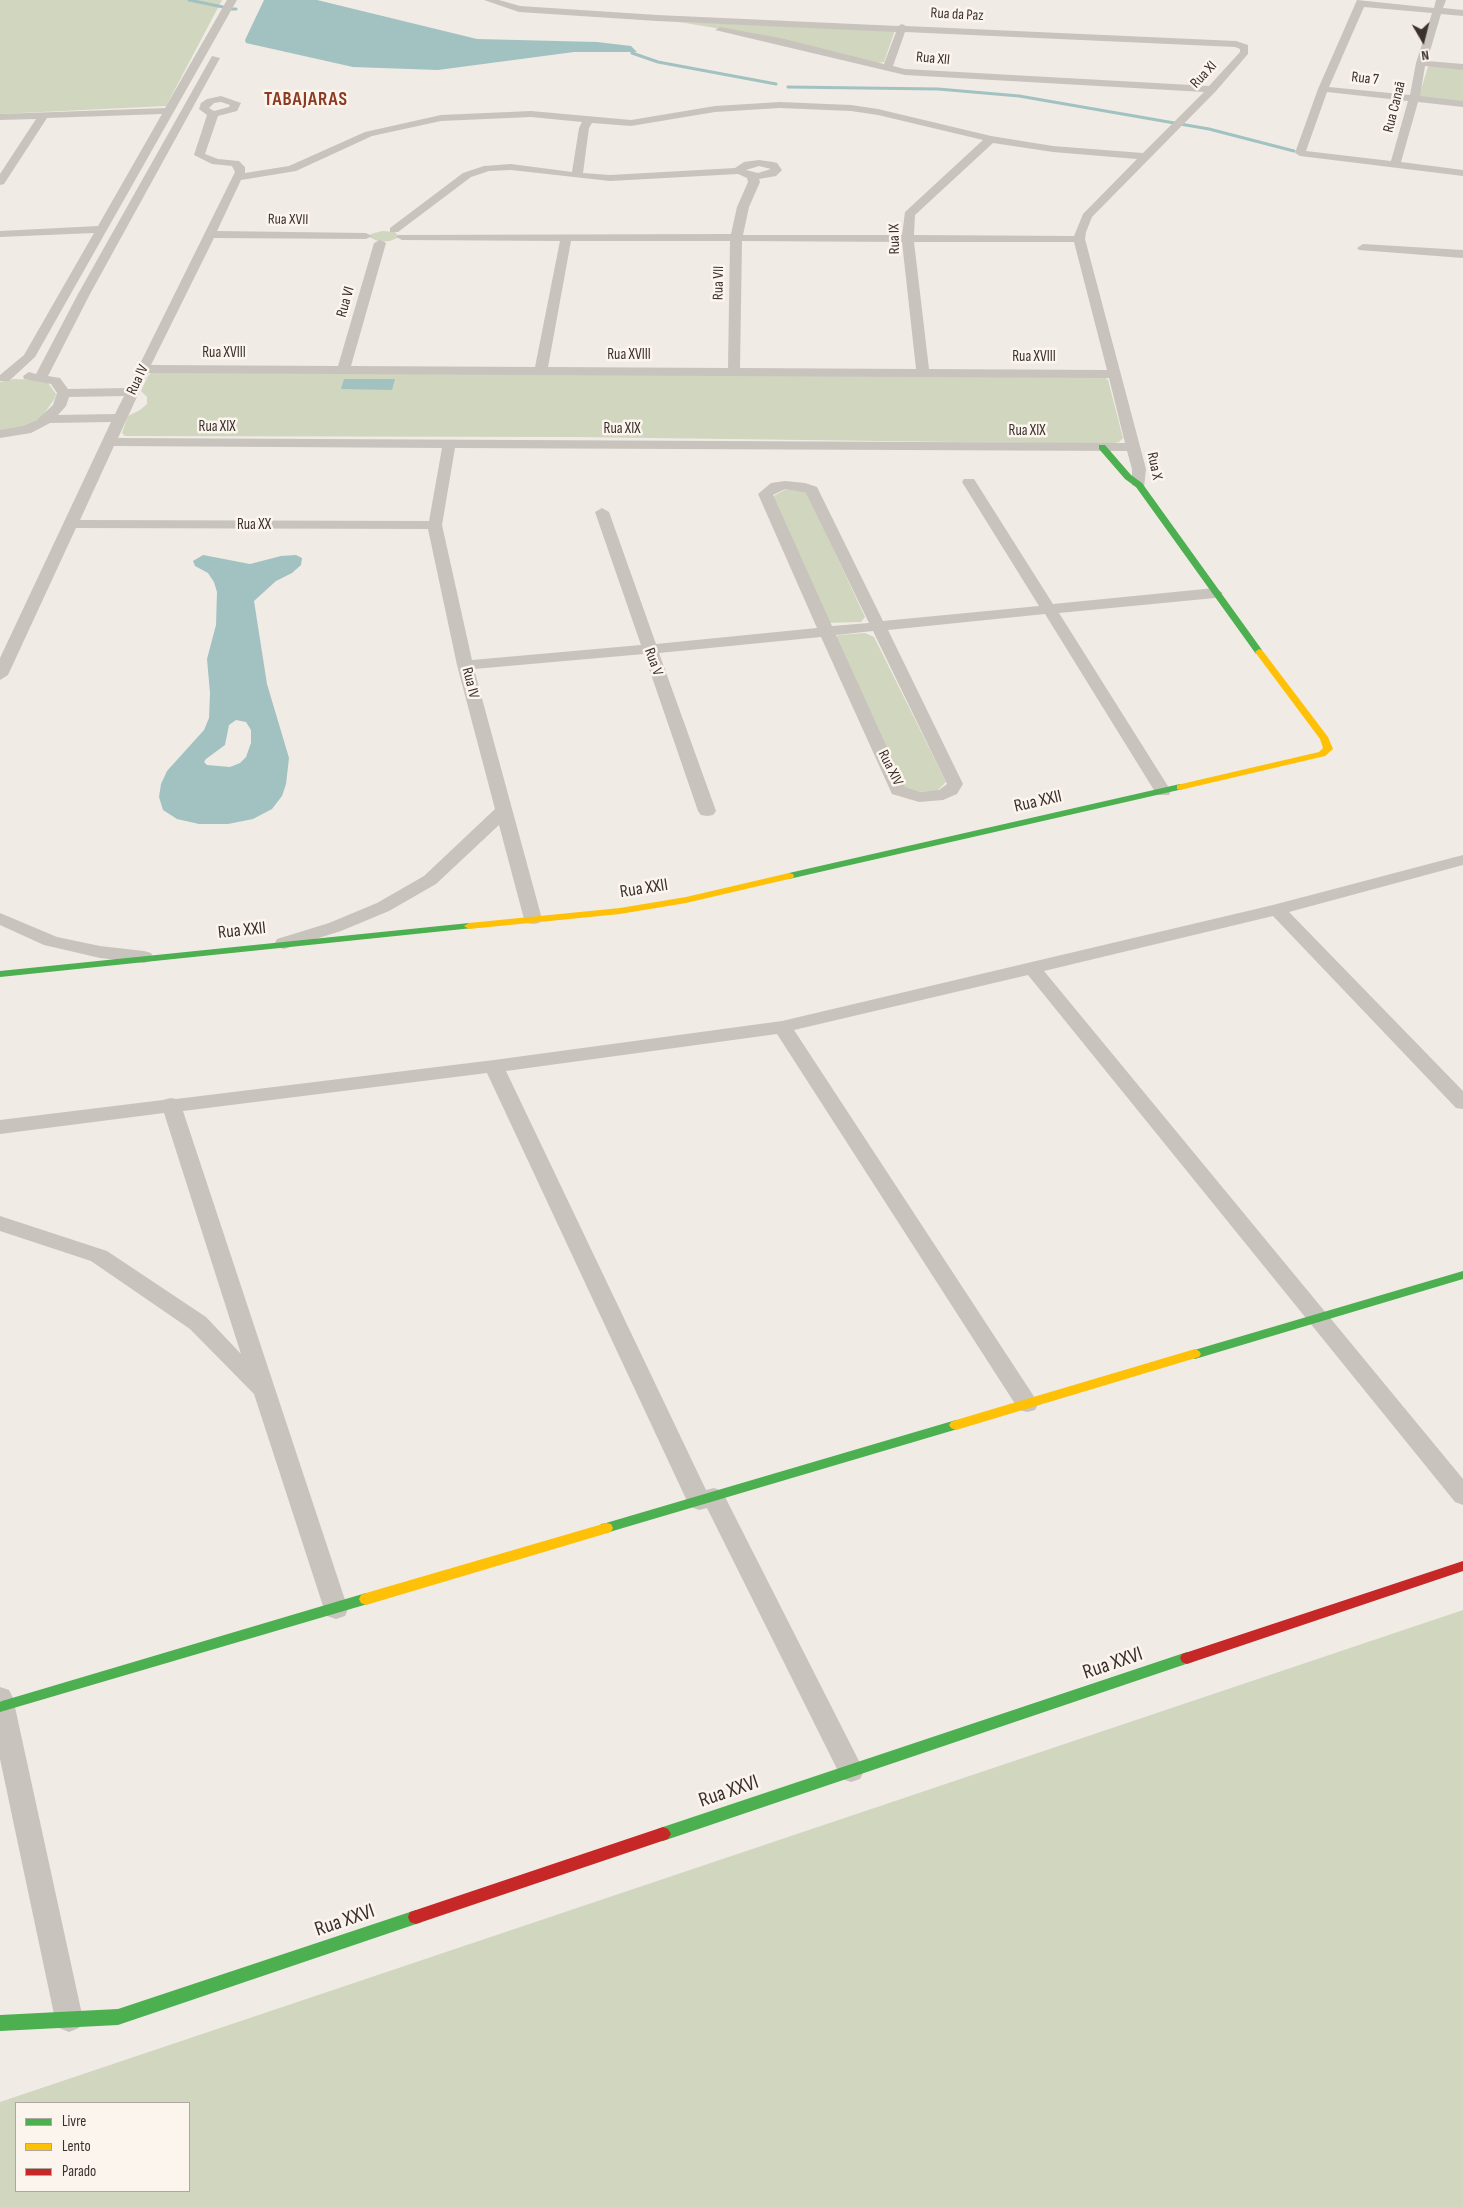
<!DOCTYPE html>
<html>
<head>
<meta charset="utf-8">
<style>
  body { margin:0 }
  #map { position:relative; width:1463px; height:2207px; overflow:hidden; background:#f0ebe5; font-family:"Sofia Sans Condensed",sans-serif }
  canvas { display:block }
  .legend { position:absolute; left:15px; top:2102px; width:175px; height:90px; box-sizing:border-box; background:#fbf5ee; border:1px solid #aea6a0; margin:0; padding:6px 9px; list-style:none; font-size:15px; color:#3b302b }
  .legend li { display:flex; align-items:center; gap:10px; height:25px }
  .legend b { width:25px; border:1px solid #aea6a0 }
  .north { position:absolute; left:1398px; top:15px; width:50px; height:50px; -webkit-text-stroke:4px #fbf5ee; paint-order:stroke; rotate:172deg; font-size:14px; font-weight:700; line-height:20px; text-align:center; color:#3b302b }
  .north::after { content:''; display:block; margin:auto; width:18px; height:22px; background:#3b302b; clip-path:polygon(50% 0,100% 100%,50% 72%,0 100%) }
</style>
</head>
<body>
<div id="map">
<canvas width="1463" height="2207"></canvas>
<ul class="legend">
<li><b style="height:6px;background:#4caf50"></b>Livre</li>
<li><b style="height:6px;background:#ffc107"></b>Lento</li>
<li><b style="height:6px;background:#c62828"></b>Parado</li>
</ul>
<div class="north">N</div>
</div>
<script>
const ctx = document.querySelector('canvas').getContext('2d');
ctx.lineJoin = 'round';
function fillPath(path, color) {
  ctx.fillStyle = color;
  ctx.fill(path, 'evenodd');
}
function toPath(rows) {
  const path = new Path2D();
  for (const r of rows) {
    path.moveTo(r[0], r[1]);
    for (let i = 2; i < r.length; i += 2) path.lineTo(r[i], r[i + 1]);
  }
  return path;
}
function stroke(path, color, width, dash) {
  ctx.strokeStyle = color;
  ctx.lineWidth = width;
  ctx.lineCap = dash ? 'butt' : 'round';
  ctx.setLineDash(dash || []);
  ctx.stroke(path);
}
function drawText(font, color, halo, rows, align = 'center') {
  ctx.font = font + ' "Sofia Sans Condensed",sans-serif';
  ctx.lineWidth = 5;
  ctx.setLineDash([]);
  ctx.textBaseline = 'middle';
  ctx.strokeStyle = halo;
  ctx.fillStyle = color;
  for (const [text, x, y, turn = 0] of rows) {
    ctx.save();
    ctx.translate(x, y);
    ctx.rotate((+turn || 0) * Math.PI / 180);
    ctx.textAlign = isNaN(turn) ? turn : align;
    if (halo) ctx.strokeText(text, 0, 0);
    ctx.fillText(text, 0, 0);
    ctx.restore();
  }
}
const green = toPath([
  [0,0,222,0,166,106,0,114],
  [679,22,895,30,884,62,877,63,788,40],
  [1430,66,1463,69,1463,102,1425,98,1419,96,1428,67],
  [382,231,395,232,399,237,390,241,380,242,369,237,371,234],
  [152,372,1105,377,1108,380,1123,438,1119,442,1110,444,576,437,125,436,122,433,128,416,140,410,147,404,147,397,141,391,148,376],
  [14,379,38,380,48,383,56,394,55,398,41,418,22,427,0,431,0,382],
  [786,489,807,493,865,617,861,622,827,623,772,497],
  [865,633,874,637,946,782,937,791,916,792,904,787,833,638,839,635],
  [1463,1610,1463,2207,0,2207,0,2102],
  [16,2103,189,2103,189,2191,16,2191]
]);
const water = toPath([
  [264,0,317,0,477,39,597,42,631,46,637,52,574,52,438,70,353,67,246,43,245,40],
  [344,379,395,379,392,390,341,389],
  [203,555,250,564,281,556,296,555,302,558,301,565,292,573,276,581,254,601,267,684,289,758,286,784,282,796,272,809,253,819,228,824,199,824,177,819,163,810,159,797,161,784,167,771,204,730,209,718,210,693,207,659,216,625,217,592,214,582,208,573,195,566,193,561],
  [236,720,246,722,251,730,251,743,246,757,240,763,230,767,207,765,204,762,206,759,225,745,229,725]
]);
const stream = toPath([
  [189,0,223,7],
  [232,9,236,9],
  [632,53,658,62,776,84],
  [788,87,938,89,1019,96,1209,129,1294,151]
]);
const street = toPath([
  [227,0,237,0,35,357,9,381,0,381,0,375,24,355,94,233,0,237,0,231,98,226,162,114,47,118,4,184,0,185,0,174,36,119,0,120,0,114,165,108,227,0],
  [484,0,499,0,520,6,657,15,898,26,902,24,906,26,1236,41,1248,45,1248,54,1216,91,1092,217,1086,232,1085,239,1146,469,1144,488,1139,489,1132,485,1132,469,1127,451,455,448,442,525,472,660,641,645,595,512,602,508,609,512,656,644,817,628,758,494,771,483,785,481,805,483,817,487,883,621,1039,606,962,482,964,479,974,479,1053,604,1215,588,1223,593,1215,598,1059,613,1171,791,1169,795,1157,795,1045,614,888,630,963,784,957,794,943,800,919,802,892,794,821,637,659,653,716,811,713,815,707,816,701,815,698,811,644,654,474,669,542,919,539,923,533,924,527,923,524,919,499,825,436,884,389,911,341,931,284,949,277,947,275,943,277,939,329,923,377,903,424,876,495,809,457,665,428,529,76,528,8,675,0,680,0,658,111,422,50,423,31,433,0,438,0,430,23,426,37,420,53,405,57,393,51,384,24,379,23,376,29,372,36,374,78,294,212,56,220,58,90,294,48,376,60,378,68,389,128,388,235,172,232,166,212,164,194,155,207,115,199,109,201,103,207,99,221,96,241,103,237,111,218,116,205,154,218,159,239,161,245,167,245,173,289,166,365,132,441,115,531,111,631,120,715,106,780,102,851,105,878,109,991,136,1053,146,1143,153,1204,92,905,75,715,30,720,27,785,39,884,64,896,32,657,21,519,12,484,0],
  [905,32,1235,47,1240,49,1240,52,1209,86,905,69,893,66,905,32],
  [221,102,230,105,229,107,214,111,209,108,214,103,221,102],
  [780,108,851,111,878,115,983,140,905,212,902,235,743,235,749,207,760,182,759,179,776,176,782,170,777,163,773,162,759,160,744,162,735,168,610,175,583,173,589,128,592,123,631,126,715,112,780,108],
  [531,117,582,122,579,128,572,172,511,164,484,166,463,173,390,228,390,232,398,232,471,177,489,171,511,170,610,181,738,174,747,178,748,182,737,207,731,234,398,235,396,237,402,240,560,241,535,367,351,366,386,243,380,240,374,243,338,366,151,365,214,238,366,239,372,236,366,233,217,231,241,180,296,171,372,136,441,121,531,117],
  [993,143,1053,152,1137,159,1083,214,1074,236,914,235,915,215,993,143],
  [759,166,771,169,758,173,746,170,759,166],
  [571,241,730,241,728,368,548,367,571,241],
  [742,241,902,242,916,369,740,368,742,241],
  [914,242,1074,242,1107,370,929,369,914,242],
  [148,373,1109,378,1125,443,118,438,148,373],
  [124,396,115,414,58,415,66,406,69,397,124,396],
  [114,446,442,448,429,521,80,520,114,446],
  [785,489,806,493,869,623,832,626,773,495,785,489],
  [873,631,947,784,939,790,920,792,905,787,836,635,873,631],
  [1357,0,1434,8,1436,0,1446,0,1443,8,1463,10,1463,16,1441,14,1427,61,1463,64,1463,70,1425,66,1420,96,1463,101,1463,107,1418,102,1401,162,1463,170,1463,176,1300,156,1295,153,1318,89,1357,0],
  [1364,7,1432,13,1416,63,1410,95,1329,87,1364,7],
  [1327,92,1408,101,1391,161,1306,151,1327,92],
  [1363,244,1463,250,1463,258,1359,250,1357,248,1363,244],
  [1463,855,1463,865,1289,912,1463,1091,1463,1109,1456,1108,1273,916,1044,971,1463,1479,1463,1505,1455,1502,1028,975,794,1030,1035,1398,1038,1404,1035,1410,1027,1412,1019,1410,777,1034,506,1071,706,1490,714,1488,722,1491,864,1771,860,1779,851,1782,842,1779,707,1508,699,1510,691,1507,687,1501,487,1073,183,1111,348,1609,345,1616,336,1619,327,1616,324,1609,254,1394,190,1329,91,1261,0,1231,0,1216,107,1251,206,1317,241,1354,164,1113,0,1134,0,1120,163,1100,171,1098,176,1099,494,1060,782,1021,1273,905,1463,855],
  [0,913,57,937,100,946,144,951,151,953,153,957,151,961,144,963,100,958,44,945,0,925,0,913],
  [0,1687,9,1690,13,1698,83,2019,79,2028,69,2032,59,2028,55,2019,0,1759,0,1687]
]);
const fast = toPath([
  [1099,445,1105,445,1131,475,1142,483,1262,650,1262,654,1256,654,1136,487,1125,479,1099,449,1099,445],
  [1180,784,1185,787,1183,789,789,879,784,876,789,873,1180,784],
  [469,923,473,924,474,926,473,928,0,977,0,971,469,923],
  [1463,1271,1463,1279,1195,1359,1191,1357,1189,1354,1191,1351,1463,1271],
  [956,1420,961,1422,963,1425,961,1428,606,1533,601,1532,599,1528,601,1524,606,1523,956,1420],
  [366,1593,371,1595,373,1599,371,1603,0,1712,0,1702,2,1701,366,1593],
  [1187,1652,1192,1654,1194,1658,1192,1662,663,1841,658,1839,655,1834,658,1829,663,1827,1187,1652],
  [416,1910,422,1912,424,1917,422,1922,118,2025,0,2031,0,2015,118,2009,416,1910]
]);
const slow = toPath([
  [1259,649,1262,650,1328,737,1333,749,1325,756,1180,790,1177,789,1177,785,1319,752,1323,748,1320,739,1255,652,1259,649],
  [789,873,793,874,794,876,793,878,686,903,620,914,469,929,464,926,469,923,620,908,686,897,789,873],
  [1195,1349,1199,1351,1201,1354,1199,1357,956,1430,951,1428,949,1425,951,1422,956,1420,1195,1349],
  [606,1523,611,1524,613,1528,611,1532,366,1605,361,1603,359,1599,361,1595,366,1593,606,1523]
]);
const jam = toPath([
  [1463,1561,1463,1571,1187,1664,1182,1662,1180,1658,1182,1654,1463,1561],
  [663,1827,668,1829,671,1834,668,1839,416,1924,410,1922,408,1917,410,1912,416,1910,663,1827]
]);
const farStreetnames = [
  ["Rua da Paz",957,15,3],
  ["Rua XII",933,59,5],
  ["Rua XI",1204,75,-47],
  ["Rua 7",1365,79,6],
  ["Rua Canaã",1395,107,-76],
  ["Rua XVII",288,220,1],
  ["Rua IX",895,239,-91],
  ["Rua VII",719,283,-89],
  ["Rua VI",346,302,-74],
  ["Rua XVIII",224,353],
  ["Rua XVIII",629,355],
  ["Rua XVIII",1034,357],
  ["Rua IV",138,380,-65],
  ["Rua XIX",217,427],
  ["Rua XIX",622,429],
  ["Rua XIX",1027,431],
  ["Rua X",1154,466,78],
  ["Rua XX",254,525],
  ["Rua V",653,662,70],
  ["Rua IV",470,683,76],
  ["Rua XIV",890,768,63]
];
const streetNames = [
  ["Rua XXII",1038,802,-13],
  ["Rua XXII",644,889,-9],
  ["Rua XXII",242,931,-6]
];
const farDistrictnames = [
  ["TABAJARAS",306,100]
];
const nearStreetnames = [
  ["Rua XXVI",1113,1664,-19],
  ["Rua XXVI",729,1792,-19],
  ["Rua XXVI",345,1921,-19]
];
fillPath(green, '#d1d6bf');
fillPath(water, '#a1c2c1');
stroke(stream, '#a1c2c1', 3);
fillPath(street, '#c9c3be');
fillPath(fast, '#4caf50');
fillPath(slow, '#ffc107');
fillPath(jam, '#c62828');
drawText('15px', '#3b302b', '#fbf5ee', farStreetnames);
drawText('18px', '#3b302b', '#fbf5ee', streetNames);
ctx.letterSpacing = '1px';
drawText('bold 19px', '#8c3b22', '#fbf5ee', farDistrictnames);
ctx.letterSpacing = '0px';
drawText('21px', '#3b302b', '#fbf5ee', nearStreetnames);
</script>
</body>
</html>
